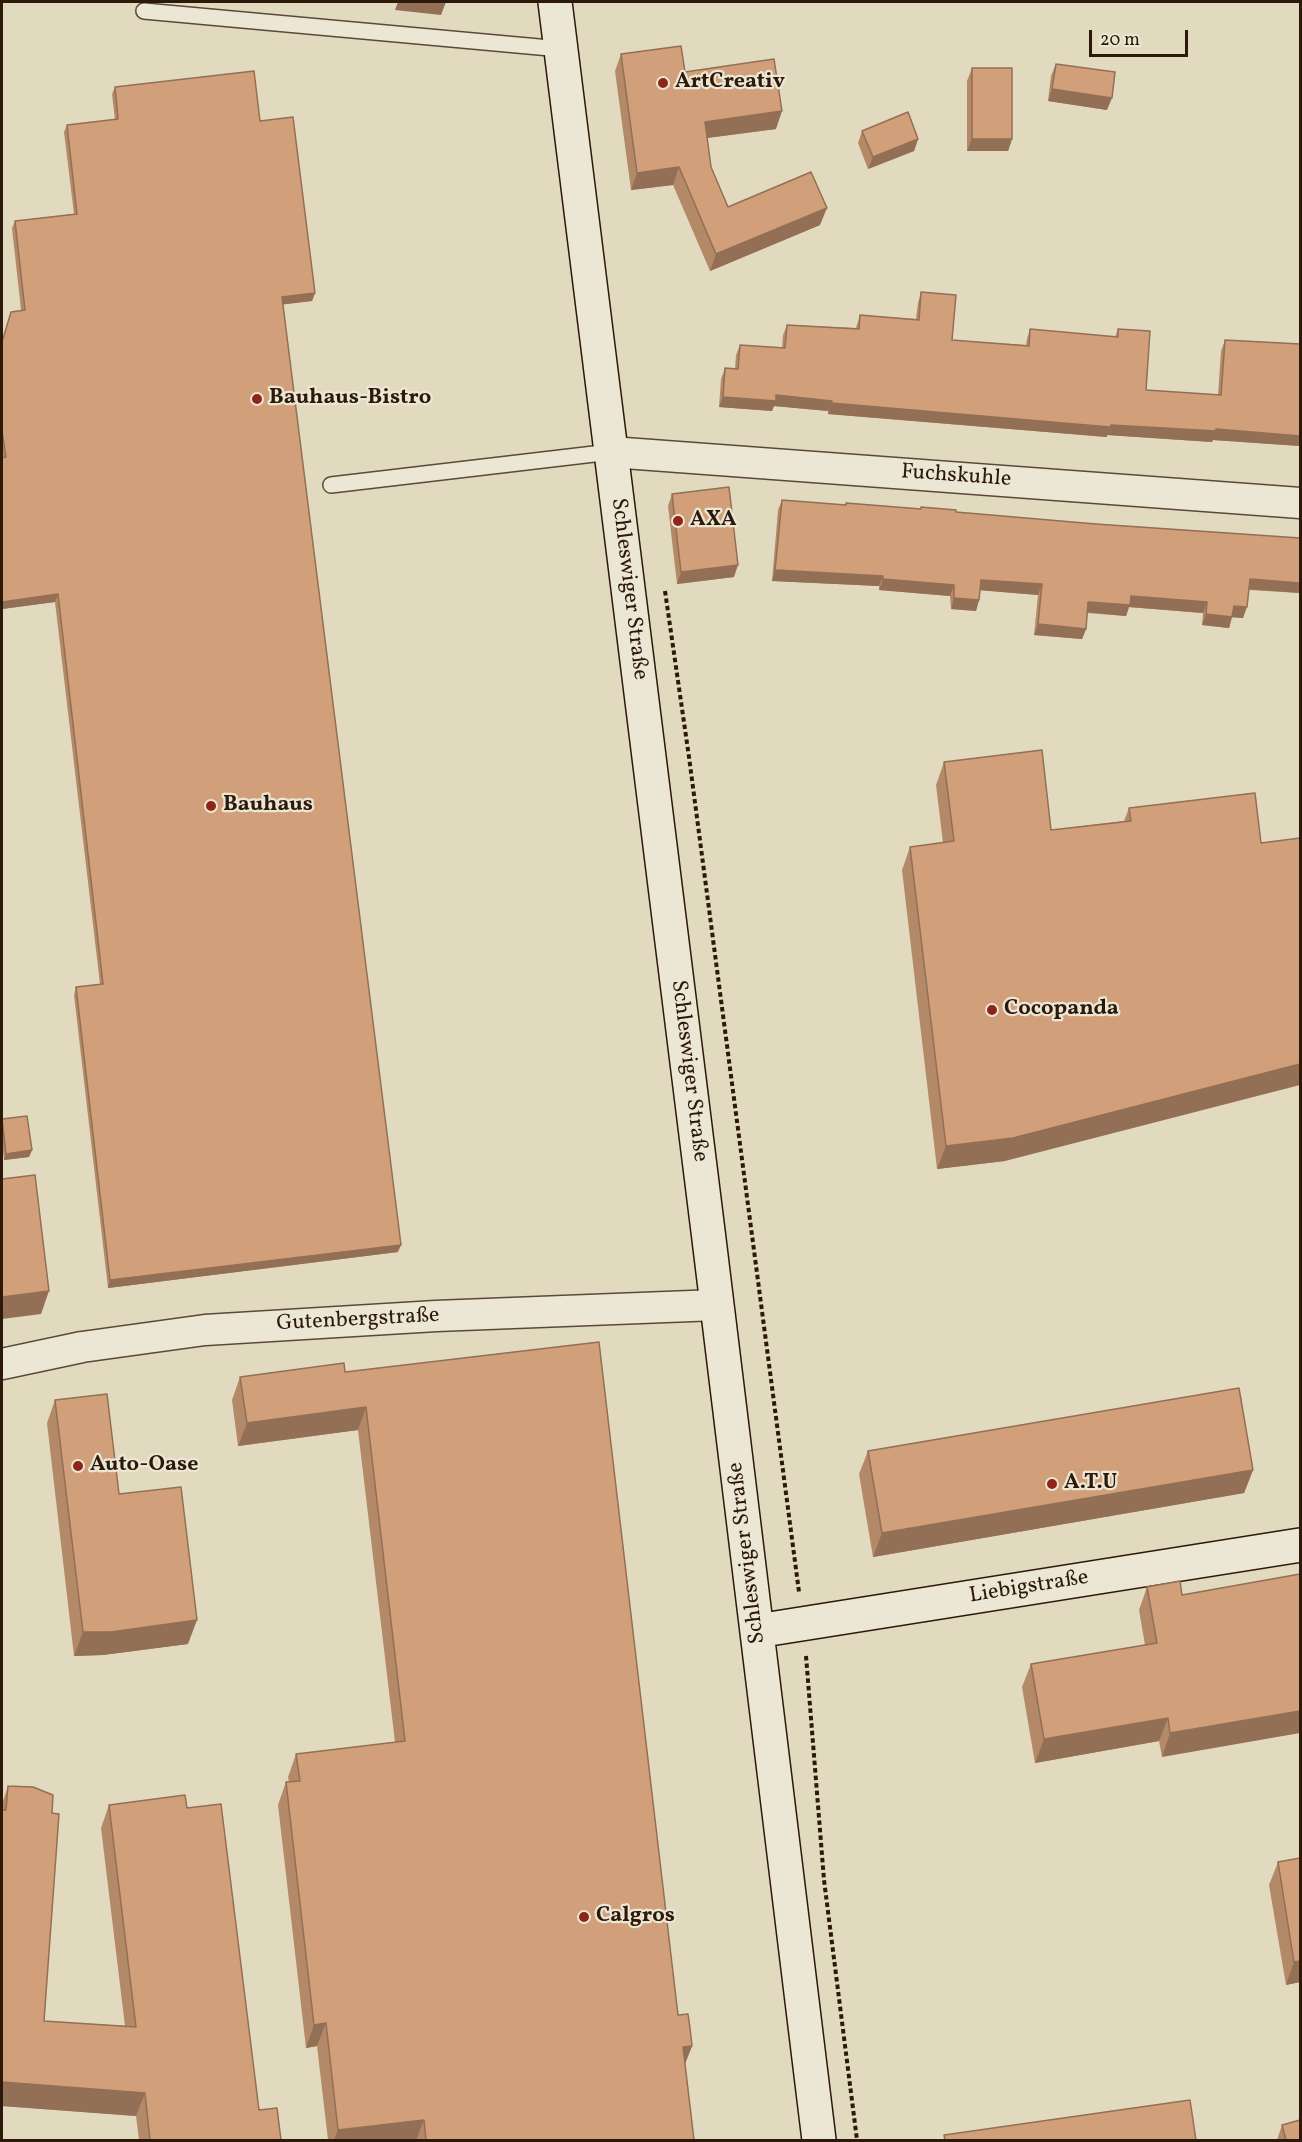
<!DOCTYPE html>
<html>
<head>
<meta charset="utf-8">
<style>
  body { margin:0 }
  #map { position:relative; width:1302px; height:2142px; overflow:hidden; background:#e2dabf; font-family:Vollkorn,serif }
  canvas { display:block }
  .frame { position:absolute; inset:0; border:3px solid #2d190a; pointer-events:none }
  .scale { position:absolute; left:1089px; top:30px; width:99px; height:27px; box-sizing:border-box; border:3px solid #2d190a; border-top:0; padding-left:8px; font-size:18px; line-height:21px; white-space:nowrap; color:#2d190a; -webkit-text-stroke:4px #ece7d5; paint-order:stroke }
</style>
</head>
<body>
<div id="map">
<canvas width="1302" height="2142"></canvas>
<div class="frame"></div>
<div class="scale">20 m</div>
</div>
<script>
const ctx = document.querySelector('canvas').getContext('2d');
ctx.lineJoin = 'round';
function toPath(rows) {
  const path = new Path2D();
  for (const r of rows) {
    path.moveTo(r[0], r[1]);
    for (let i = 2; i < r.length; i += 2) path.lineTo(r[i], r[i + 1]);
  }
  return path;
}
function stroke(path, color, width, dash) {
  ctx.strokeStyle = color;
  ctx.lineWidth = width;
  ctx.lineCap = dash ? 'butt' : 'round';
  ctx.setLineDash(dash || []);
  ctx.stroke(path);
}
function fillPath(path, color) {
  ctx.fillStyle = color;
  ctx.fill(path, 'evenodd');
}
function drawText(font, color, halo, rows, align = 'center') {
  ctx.font = font + ' Vollkorn,serif';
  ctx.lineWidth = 4.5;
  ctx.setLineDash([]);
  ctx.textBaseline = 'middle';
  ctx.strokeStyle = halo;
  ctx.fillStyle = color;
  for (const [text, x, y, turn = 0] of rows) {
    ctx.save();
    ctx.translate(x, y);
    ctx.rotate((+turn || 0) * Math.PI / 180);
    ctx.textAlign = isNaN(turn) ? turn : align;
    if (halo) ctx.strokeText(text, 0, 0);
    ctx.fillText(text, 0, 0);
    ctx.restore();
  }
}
const path = toPath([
  [665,591,689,757,799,1592],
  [806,1656,824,1880,857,2140]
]);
const lane = toPath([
  [144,11,561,49],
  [331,485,611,452]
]);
const street = toPath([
  [611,452,1300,503],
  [2,1364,82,1347,205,1330,436,1316,717,1305]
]);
const secondary = toPath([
  [555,2,708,1231,819,2140],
  [757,1631,1300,1545]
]);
const wall = toPath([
  [621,54,685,72,776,129,707,138,711,167,728,207,820,225,710,271,673,185,631,190,615,71],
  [1056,64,1107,110,1048,101,1051,76],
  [972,68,1012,139,1008,151,967,151,967,81],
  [115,87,260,121,315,293,312,301,283,304,398,1252,108,1288,74,995,76,987,100,984,55,602,2,609,2,341,21,310,12,228,15,221,74,214,64,132,67,125,115,120,112,94],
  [862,131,918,139,914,151,868,169,858,143],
  [921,292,952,340,1026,345,1027,339,1030,329,1115,337,1118,329,1146,390,1218,395,1221,351,1225,340,1300,344,1300,446,1213,440,1212,442,1107,435,1107,437,828,414,828,411,774,406,772,411,719,407,721,379,725,368,735,369,736,355,740,345,782,348,783,335,787,325,856,328,860,315,916,319,918,303],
  [672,494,734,577,677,584,668,506],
  [782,500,846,505,846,503,1096,524,1300,538,1300,593,1249,590,1243,618,1232,617,1229,628,1202,625,1203,613,1129,607,1126,616,1087,613,1086,629,1082,639,1034,635,1038,595,980,590,979,600,976,611,951,609,950,596,879,590,879,586,772,581,778,510],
  [944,762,1051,830,1124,821,1129,808,1255,793,1005,1161,937,1169,902,870,910,847,943,843,936,785],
  [2,1119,32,1150,29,1157,4,1160,2,1141],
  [599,1342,678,2015,692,2046,685,2064,694,2140,328,2140,317,2046,306,2048,278,1805,286,1782,289,1782,288,1777,296,1754,395,1742,358,1430,238,1446,232,1400,240,1377,345,1372],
  [55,1400,119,1494,188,1644,103,1655,74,1656,47,1423],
  [868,1451,1253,1470,1244,1493,873,1557,859,1474],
  [1300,1574,1162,1757,1159,1741,1035,1763,1022,1687,1031,1664,1145,1645,1139,1610,1147,1587,1182,1595],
  [8,1786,44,2021,125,2026,101,1828,109,1805,187,1808,259,2110,281,2140,139,2140,136,2116,2,2106,2,1804],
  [1300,1858,1300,1982,1286,1985,1269,1885,1278,1862],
  [1282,2125,1300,2140,1277,2140]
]);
const shadedWall = toPath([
  [398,2,446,2,441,15,395,10],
  [1052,89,1112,98,1107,110,1048,101],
  [782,111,776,129,699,139,705,122],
  [918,139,914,151,868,169,873,157],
  [972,139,1012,139,1008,151,967,151],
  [679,167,673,185,631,190,637,173],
  [827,208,820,225,710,271,716,254],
  [315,293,312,301,279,305,282,297],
  [776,395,832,401,828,411,774,406,772,411,719,407,723,397],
  [831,403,1111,425,1216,429,1300,436,1300,446,1213,440,1212,442,1107,435,1107,437,828,414],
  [738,565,734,577,677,584,681,572],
  [775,570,883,576,879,586,772,581],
  [883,579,954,585,950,596,879,590],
  [1250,579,1300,583,1300,593,1246,589],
  [981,580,1042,584,1038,595,977,590],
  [58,594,55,602,2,609,2,602],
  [1131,596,1207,602,1203,613,1129,607,1126,616,1084,612,1088,602],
  [954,598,979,600,976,611,951,609],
  [1234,606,1247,607,1243,618,1230,617],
  [1206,614,1232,617,1229,628,1202,625],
  [1038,624,1086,629,1082,639,1034,635],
  [1300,1064,1300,1085,1005,1161,937,1169,946,1146],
  [32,1150,29,1157,4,1160,6,1154],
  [401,1245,398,1252,108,1288,110,1280],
  [49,1291,41,1314,2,1319,2,1297],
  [366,1407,358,1430,238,1446,247,1423],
  [1253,1470,1244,1493,873,1557,882,1533],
  [197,1620,188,1644,103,1655,74,1656,83,1632],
  [1300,1711,1300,1733,1162,1757,1170,1733],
  [1168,1718,1159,1741,1035,1763,1044,1739],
  [1300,1961,1300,1982,1286,1985,1294,1962],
  [326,2023,317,2046,306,2048,314,2025],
  [692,2046,683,2069,683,2047],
  [2,2082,145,2093,136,2116,2,2106],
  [424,2120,416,2140,334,2140,338,2130]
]);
const building = toPath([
  [681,46,685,72,774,59,782,111,705,122,711,167,728,207,811,172,827,208,716,254,679,167,637,173,621,54,681,46],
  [1056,64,1115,72,1112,98,1052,89,1056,64],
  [972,68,1012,68,1012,139,972,139,972,68],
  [254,71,260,121,293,117,315,293,282,297,401,1245,110,1280,76,987,103,984,58,594,2,602,2,458,6,457,2,431,2,342,11,312,25,310,15,221,77,214,67,125,118,119,115,87,254,71],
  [908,112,918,139,873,157,862,131,908,112],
  [921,292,956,295,952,340,1029,346,1030,329,1118,337,1118,329,1150,331,1146,390,1221,395,1225,340,1300,344,1300,436,1216,429,1216,431,1111,425,1110,427,831,403,832,401,776,395,776,401,723,397,725,368,738,369,740,345,785,348,787,325,859,329,860,315,919,320,921,292],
  [729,487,738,565,681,572,672,494,729,487],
  [782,500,846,505,846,503,921,509,921,507,956,510,956,512,1096,524,1300,538,1300,583,1250,579,1247,607,1234,606,1232,617,1206,614,1207,602,1131,596,1130,605,1088,602,1086,629,1038,624,1042,584,981,580,979,600,954,598,954,585,883,579,883,576,775,570,782,500],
  [1042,750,1051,830,1131,821,1129,808,1255,793,1261,843,1300,838,1300,1064,1013,1138,946,1146,910,847,954,841,944,762,1042,750],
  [27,1116,32,1150,6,1154,2,1119,27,1116],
  [35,1175,49,1291,2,1297,2,1179,35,1175],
  [599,1342,678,2015,688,2014,690,2028,692,2046,683,2047,694,2140,426,2140,424,2120,338,2130,326,2023,314,2025,286,1782,300,1781,296,1754,405,1741,366,1407,247,1423,240,1377,344,1363,345,1372,599,1342],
  [1239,1388,1253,1470,882,1533,868,1451,1239,1388],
  [107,1394,119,1494,181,1487,197,1620,111,1632,83,1632,55,1400,107,1394],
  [1300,1574,1300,1711,1170,1733,1168,1718,1044,1739,1031,1664,1157,1643,1147,1587,1180,1581,1182,1595,1300,1574],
  [8,1786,33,1787,53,1795,52,1813,59,1814,44,2021,136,2027,109,1805,185,1795,187,1808,221,1804,259,2110,277,2108,281,2140,150,2140,145,2093,2,2082,2,1810,6,1810,8,1786],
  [1300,1858,1300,1961,1294,1962,1278,1862,1300,1858],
  [1190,2100,1196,2140,945,2140,944,2135,1190,2100],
  [1300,2120,1300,2140,1286,2140,1282,2125,1300,2120]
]);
const markers = [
  [663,83,6,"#8f2418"],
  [257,399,6,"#8f2418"],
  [678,521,6,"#8f2418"],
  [211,806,6,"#8f2418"],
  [992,1010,6,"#8f2418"],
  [78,1466,6,"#8f2418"],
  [1052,1484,6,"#8f2418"],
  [584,1917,6,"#8f2418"]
];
const poiNames = [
  ["ArtCreativ",675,83],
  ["Bauhaus-Bistro",269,399],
  ["AXA",690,521],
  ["Bauhaus",223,806],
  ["Cocopanda",1004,1010],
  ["Auto-Oase",90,1466],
  ["A.T.U",1064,1484],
  ["Calgros",596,1917]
];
const streetNames = [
  ["Fuchskuhle",956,477,4],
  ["Schleswiger Straße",628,589,83],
  ["Schleswiger Straße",688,1071,83],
  ["Gutenbergstraße",358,1321,-3],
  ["Schleswiger Straße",748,1553,-97],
  ["Liebigstraße",1029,1588,-9]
];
stroke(lane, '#5a4937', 18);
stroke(street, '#5a4937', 33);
stroke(secondary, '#2d190a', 36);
stroke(path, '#2d190a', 4, [4.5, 3]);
stroke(lane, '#ece7d5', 15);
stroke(street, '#ece7d5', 30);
stroke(secondary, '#ece7d5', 33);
fillPath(wall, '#b48968');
fillPath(shadedWall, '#926f55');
fillPath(building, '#d19f79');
stroke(building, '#926f55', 1.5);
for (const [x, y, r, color] of markers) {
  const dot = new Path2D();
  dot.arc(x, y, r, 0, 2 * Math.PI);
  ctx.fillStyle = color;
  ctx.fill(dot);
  stroke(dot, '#ece7d5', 2);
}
drawText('bold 22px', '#2d190a', '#ece7d5', poiNames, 'left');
drawText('22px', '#2d190a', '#ece7d5', streetNames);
</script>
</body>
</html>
